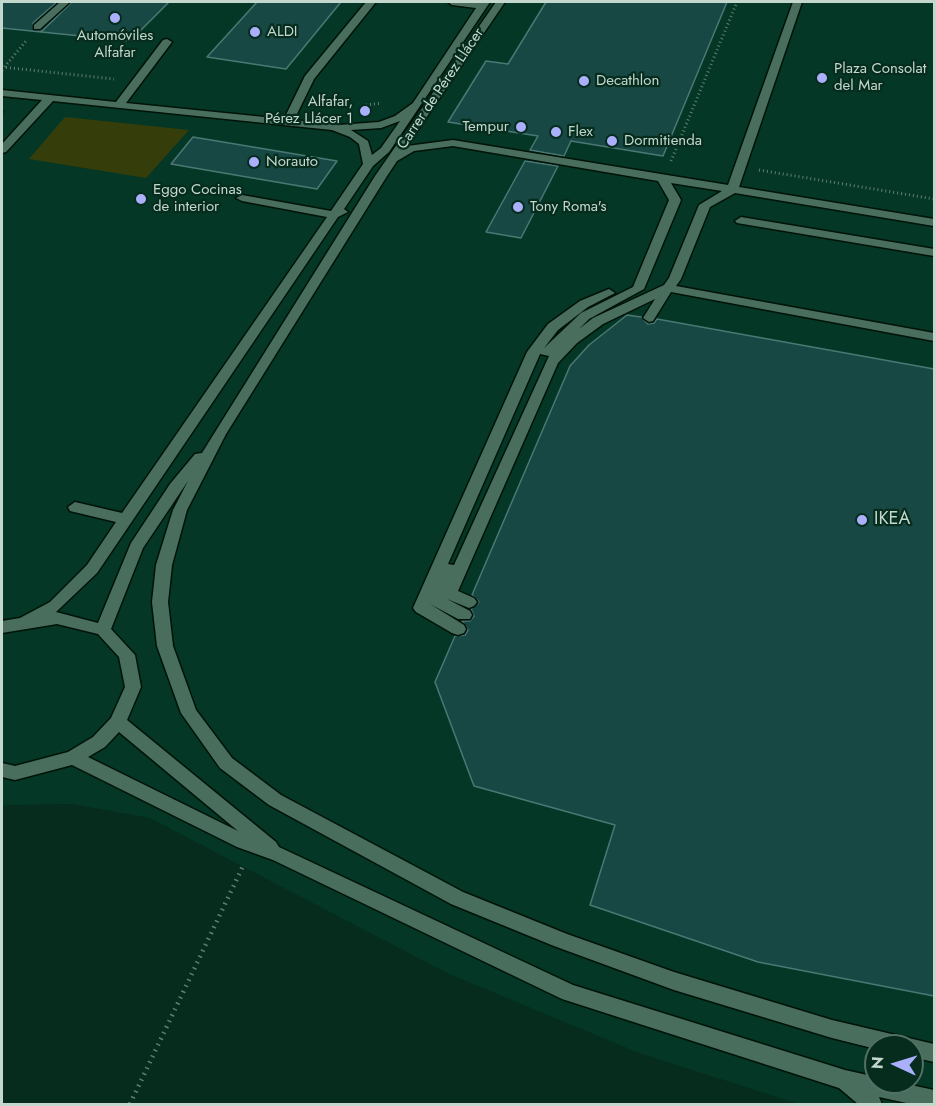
<!DOCTYPE html>
<html>
<head>
<meta charset="utf-8">
<style>
  body { margin:0 }
  #map { position:relative; width:936px; height:1106px; overflow:hidden; background:#062c1e; font-family:Jost,sans-serif }
  canvas { display:block }
  .frame { position:absolute; inset:0; border:3px solid #c3d7cd; pointer-events:none }
  .north { position:absolute; left:864px; top:1034px; width:60px; height:60px; box-sizing:border-box; background:#062c1e; border:2px solid #527064; border-radius:50%; rotate:274deg; font-size:16px; font-weight:700; line-height:24px; text-align:center; color:#c3d7cd }
  .north::after { content:''; display:block; margin:auto; width:21px; height:27px; background:#aab0fb; clip-path:polygon(50% 0,100% 100%,50% 72%,0 100%) }
</style>
</head>
<body>
<div id="map">
<canvas width="936" height="1106"></canvas>
<div class="frame"></div>
<div class="north">N</div>
</div>
<script>
const ctx = document.querySelector('canvas').getContext('2d');
ctx.lineJoin = 'round';
function fillPath(path, color) {
  ctx.fillStyle = color;
  ctx.fill(path, 'evenodd');
}
function toPath(rows) {
  const path = new Path2D();
  for (const r of rows) {
    path.moveTo(r[0], r[1]);
    for (let i = 2; i < r.length; i += 2) path.lineTo(r[i], r[i + 1]);
  }
  return path;
}
function stroke(path, color, width, dash) {
  ctx.strokeStyle = color;
  ctx.lineWidth = width;
  ctx.lineCap = dash ? 'butt' : 'round';
  ctx.setLineDash(dash || []);
  ctx.stroke(path);
}
function drawText(font, color, halo, rows, align = 'center') {
  ctx.font = font + ' Jost,sans-serif';
  ctx.lineWidth = 4.5;
  ctx.setLineDash([]);
  ctx.textBaseline = 'middle';
  ctx.strokeStyle = halo;
  ctx.fillStyle = color;
  for (const [text, x, y, turn = 0] of rows) {
    ctx.save();
    ctx.translate(x, y);
    ctx.rotate((+turn || 0) * Math.PI / 180);
    ctx.textAlign = isNaN(turn) ? turn : align;
    if (halo) ctx.strokeText(text, 0, 0);
    ctx.fillText(text, 0, 0);
    ctx.restore();
  }
}
const built = toPath([
  [2,2,934,2,934,1104,799,1104,639,1053,447,973,150,818,73,804,2,805,2,116,6,111,2,110],
  [876,1046,912,1046,912,1082,876,1082]
]);
const green = toPath([
  [65,117,189,130,146,178,29,159]
]);
const building = toPath([
  [2,2,57,2,33,23,34,31,42,31,72,2,169,2,130,41,2,28,2,2],
  [257,2,341,2,286,69,207,57,257,2],
  [546,2,727,2,663,156,571,141,564,156,530,150,538,136,448,122,486,61,508,64,546,2],
  [193,137,337,161,317,189,171,164,193,137],
  [525,161,558,166,521,238,486,232,525,161],
  [627,315,641,317,648,324,654,323,657,319,934,369,934,996,758,962,590,905,615,825,474,786,435,682,455,636,465,635,468,630,462,621,470,621,474,616,471,609,479,602,472,595,570,366,589,345,627,315]
]);
const pathFar1 = toPath([
  [2,67,114,79],
  [2,70,26,41],
  [366,105,382,103],
  [671,161,737,2],
  [759,170,934,199]
]);
const path = toPath([
  [130,1104,244,864]
]);
const minor = toPath([
  [60,2,70,2,40,29,34,29,34,25,60,2],
  [366,2,376,2,314,79,294,120,339,125,379,122,395,116,413,103,476,8,452,5,448,2,490,2,389,152,373,166,344,209,348,212,338,217,97,573,56,612,98,623,131,543,170,484,195,454,202,453,375,176,496,2,505,2,407,146,453,140,728,185,793,2,802,2,739,187,934,219,934,226,735,193,710,207,681,279,676,286,934,333,934,341,671,292,653,321,649,322,643,318,655,299,603,324,577,343,558,363,458,591,474,598,477,602,474,606,469,608,447,599,470,611,472,615,470,619,458,619,430,604,464,625,466,629,464,633,458,635,452,633,416,612,413,608,527,352,548,324,580,301,609,289,615,293,588,307,558,330,544,348,581,313,633,287,669,200,658,181,453,146,414,151,397,161,387,176,226,434,187,510,172,565,168,602,173,646,196,710,232,758,281,795,463,892,567,934,674,972,832,1020,934,1044,934,1062,912,1057,912,1046,876,1046,876,1049,832,1038,674,990,554,946,451,904,269,805,220,768,181,713,157,646,152,602,156,565,173,510,188,481,143,548,111,629,135,655,141,687,127,720,276,842,279,847,573,985,845,1070,876,1077,876,1082,897,1082,934,1090,934,1104,911,1104,879,1097,882,1104,858,1104,839,1088,562,999,273,860,237,847,72,765,15,780,2,777,2,763,15,766,68,752,93,737,111,718,125,687,119,657,98,634,57,624,2,633,2,621,20,618,50,602,87,565,116,522,70,511,68,507,75,502,122,513,327,217,242,201,236,198,242,195,331,211,363,164,359,144,350,137,332,130,53,101,6,152,2,153,2,144,42,100,2,96,2,90,116,102,163,40,167,39,172,42,126,103,284,119,305,76,366,2],
  [400,121,381,148,372,155,368,141,351,130,381,128,400,121],
  [671,183,722,191,699,205,669,278,664,285,593,318,579,329,589,319,644,289,681,200,671,183],
  [540,354,549,356,454,565,448,564,540,354],
  [119,732,238,831,88,757,105,747,119,732],
  [741,217,934,249,934,256,737,223,735,221,741,217]
]);
const markers = [
  [115,18,6,"#aab0fb"],
  [255,32,6,"#aab0fb"],
  [822,78,6,"#aab0fb"],
  [584,81,6,"#aab0fb"],
  [365,111,6,"#aab0fb"],
  [521,127,6,"#aab0fb"],
  [556,132,6,"#aab0fb"],
  [612,141,6,"#aab0fb"],
  [254,162,6,"#aab0fb"],
  [141,199,6,"#aab0fb"],
  [518,207,6,"#aab0fb"],
  [862,520,6,"#aab0fb"]
];
const farPoinames = [
  ["ALDI",267,32],
  ["Automóviles",115,36,"center"],
  ["Alfafar",115,53,"center"],
  ["Plaza Consolat",834,69],
  ["del Mar",834,86],
  ["Decathlon",596,81],
  ["Alfafar,",353,102,"right"],
  ["Pérez Llácer 1",353,119,"right"],
  ["Tempur",509,127,"right"],
  ["Flex",568,132],
  ["Dormitienda",624,141],
  ["Norauto",266,162],
  ["Eggo Cocinas",153,190],
  ["de interior",153,207],
  ["Tony Roma's",530,207]
];
const farStreetnames = [
  ["Carrer de Pérez Llácer",441,89,-56]
];
const poiNames = [
  ["IKEA",874,520]
];
fillPath(built, '#043725');
fillPath(green, '#353e0a');
fillPath(building, '#184844');
stroke(building, '#4c7874', 1.5);
stroke(minor, '#001309', 3);
stroke(pathFar1, '#617e72', 3, [1, 3]);
stroke(path, '#617e72', 4.5, [1.5, 5]);
fillPath(minor, '#496e5d');
for (const [x, y, r, color] of markers) {
  const dot = new Path2D();
  dot.arc(x, y, r, 0, 2 * Math.PI);
  ctx.fillStyle = color;
  ctx.fill(dot);
  stroke(dot, '#062c1e', 2);
}
drawText('15px', '#c3d7cd', '#062c1e', farPoinames, 'left');
drawText('15px', '#c3d7cd', '#062c1e', farStreetnames);
drawText('18px', '#c3d7cd', '#062c1e', poiNames, 'left');
</script>
</body>
</html>
